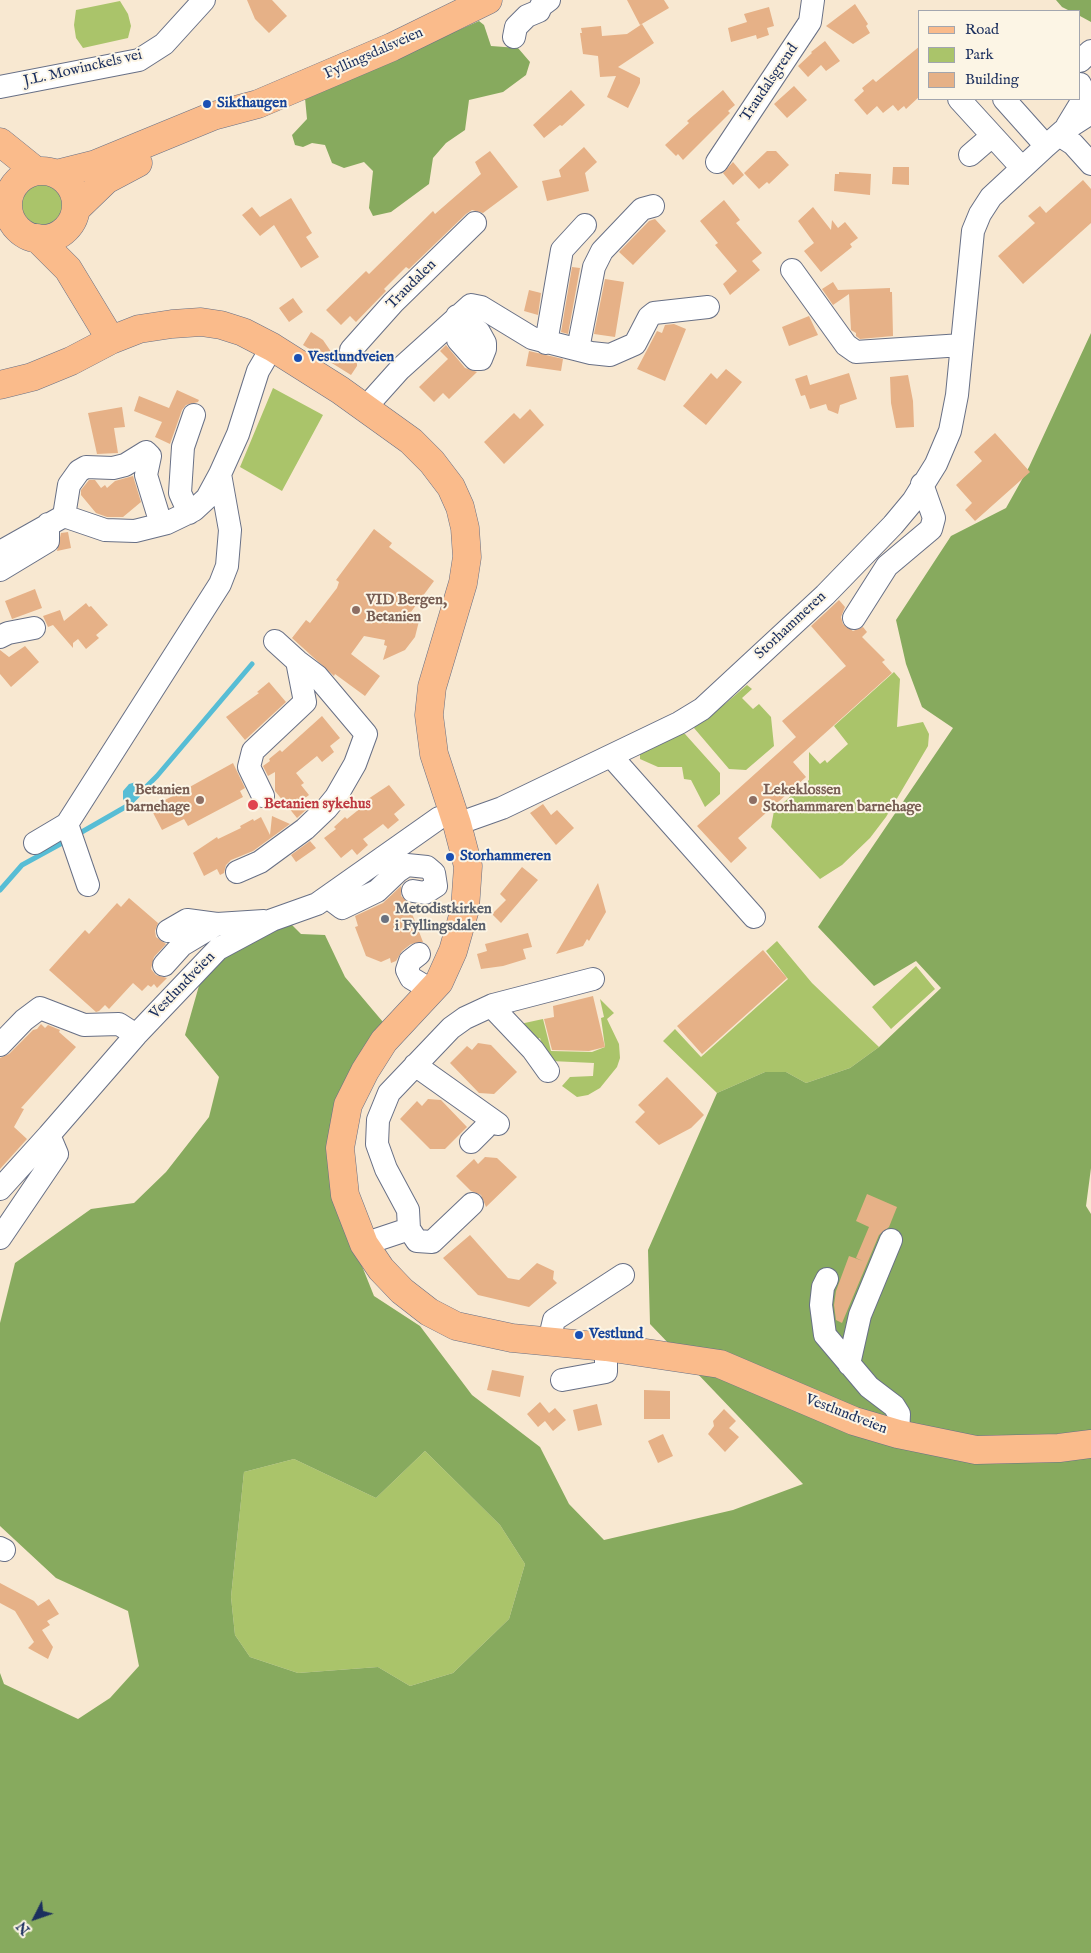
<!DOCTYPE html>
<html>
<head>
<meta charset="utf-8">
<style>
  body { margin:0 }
  #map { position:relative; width:1091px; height:1953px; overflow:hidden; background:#f8e8d1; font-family:"IM FELL English",serif }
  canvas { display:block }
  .legend { position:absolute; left:918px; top:10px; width:162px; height:90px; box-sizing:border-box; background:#fcf5e5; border:1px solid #a2a6af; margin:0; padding:6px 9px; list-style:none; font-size:15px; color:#1b2f5e }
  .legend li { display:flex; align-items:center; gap:10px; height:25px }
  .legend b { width:25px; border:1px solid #a2a6af }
  .north { position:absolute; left:10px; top:1893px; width:50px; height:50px; -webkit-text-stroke:4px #fcf5e5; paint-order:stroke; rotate:229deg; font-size:14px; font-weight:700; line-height:20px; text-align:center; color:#1b2f5e }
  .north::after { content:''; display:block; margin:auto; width:18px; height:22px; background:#1b2f5e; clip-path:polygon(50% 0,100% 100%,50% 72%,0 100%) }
</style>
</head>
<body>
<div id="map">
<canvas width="1091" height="1953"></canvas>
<ul class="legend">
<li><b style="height:6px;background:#fabb8b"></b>Road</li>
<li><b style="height:14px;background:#aac46a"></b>Park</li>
<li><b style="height:14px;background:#e6b187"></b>Building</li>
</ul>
<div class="north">N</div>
</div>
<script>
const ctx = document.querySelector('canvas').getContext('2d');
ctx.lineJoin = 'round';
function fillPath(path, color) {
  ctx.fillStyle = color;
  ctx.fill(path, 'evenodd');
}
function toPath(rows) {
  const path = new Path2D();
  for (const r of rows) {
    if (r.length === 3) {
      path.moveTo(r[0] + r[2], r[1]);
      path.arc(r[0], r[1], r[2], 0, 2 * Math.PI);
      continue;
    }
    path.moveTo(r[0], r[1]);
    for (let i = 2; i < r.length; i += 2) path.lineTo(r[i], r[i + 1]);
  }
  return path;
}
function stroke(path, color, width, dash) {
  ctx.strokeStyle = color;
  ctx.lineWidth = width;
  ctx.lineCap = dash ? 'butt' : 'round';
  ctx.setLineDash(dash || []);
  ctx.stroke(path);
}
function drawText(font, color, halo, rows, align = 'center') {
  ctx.font = font + ' "IM FELL English",serif';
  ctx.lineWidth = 4;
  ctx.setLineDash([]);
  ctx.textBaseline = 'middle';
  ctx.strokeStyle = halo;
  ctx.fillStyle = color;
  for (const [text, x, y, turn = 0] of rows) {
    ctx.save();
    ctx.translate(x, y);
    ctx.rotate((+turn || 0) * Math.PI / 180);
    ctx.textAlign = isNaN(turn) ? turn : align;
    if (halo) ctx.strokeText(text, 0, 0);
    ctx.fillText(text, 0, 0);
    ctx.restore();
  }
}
const green = toPath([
  [120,1,128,14,131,26,128,38,83,48,76,38,74,25,76,10],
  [40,205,23],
  [273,388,323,415,282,491,240,467],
  [894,672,900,679,897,727,923,722,929,734,928,746,886,817,870,838,842,865,820,879,771,827,774,811,809,780,809,752,820,764,825,760,827,763,848,744,834,726],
  [747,685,752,689,742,698,753,709,759,704,771,717,774,746,746,770,729,769,694,728,696,723,726,703],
  [680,732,685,734,720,773,720,794,705,807,691,780,684,779,682,767,658,767,640,759,640,754],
  [777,941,812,983,879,1047,850,1068,806,1083,786,1072,765,1072,717,1093,663,1041,675,1029,701,1057,788,979,766,951],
  [916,966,935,989,891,1029,872,1007],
  [600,999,614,1013,607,1019,619,1044,620,1058,617,1067,600,1088,588,1095,577,1097,562,1086,570,1077,593,1076,594,1063,551,1061,543,1048,540,1038,534,1040,520,1024,543,1019,551,1051,592,1052,605,1047,601,1018,604,1017],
  [425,1451,500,1525,525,1564,509,1619,453,1673,410,1686,378,1667,298,1673,250,1657,235,1635,231,1597,244,1472,294,1459,376,1498]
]);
const forest = toPath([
  [1056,0,1091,0,1091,22,1080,16,1080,11,1070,11,1062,7],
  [479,21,484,25,491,46,518,48,530,62,526,75,503,92,469,100,465,130,446,143,433,158,429,184,391,212,373,216,369,208,373,171,364,162,344,168,332,163,325,145,312,143,303,147,295,145,292,135,307,119,305,98],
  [1091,333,1091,1168,1086,1206,1091,1214,1091,1953,0,1953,0,1673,4,1684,78,1719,110,1698,139,1666,128,1611,56,1578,0,1526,0,1323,15,1263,91,1209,134,1203,166,1172,209,1117,219,1077,185,1035,202,975,280,913,301,934,325,935,345,977,388,1028,338,1102,342,1216,374,1296,420,1326,472,1395,540,1447,569,1504,604,1540,733,1510,803,1484,650,1324,648,1250,717,1093,765,1072,786,1072,806,1083,850,1068,879,1047,941,988,916,961,874,986,818,927,953,728,922,707,906,664,896,620,951,536,1006,508,1029,467],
  [425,1451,500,1525,525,1564,509,1619,453,1673,410,1686,378,1667,298,1673,250,1657,235,1635,231,1597,244,1472,294,1459,376,1498]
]);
const water = toPath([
  [136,782,148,785,127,806,123,799,123,791,129,784]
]);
const stream = toPath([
  [80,833,127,806,157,776,252,664],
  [0,890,22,865,64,842]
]);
const building = toPath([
  [247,0,272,0,287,16,269,33,255,19],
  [627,0,664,0,669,8,640,25],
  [855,4,868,24,866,26,870,33,853,44,826,26],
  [769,7,774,26,767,28,769,35,757,39,756,35,731,42,728,28,747,22,744,14],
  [642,24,654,43,618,67,640,78,640,83,628,108,607,97,616,76,600,77,598,56,583,54,580,33,582,33,581,28,601,26,602,36,627,34],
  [825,41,840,61,826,71,821,65,808,77,798,66,812,53,811,52],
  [920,46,920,96,906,109,904,106,898,111,893,105,883,113,877,106,867,115,854,100,864,91,862,88,873,79,876,82],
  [794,86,807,100,787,118,774,104],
  [571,90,585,105,562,126,560,125,544,138,533,125],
  [723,90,735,105,728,111,730,113,683,160,678,154,676,156,665,145,689,123,687,121],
  [584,147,597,162,585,173,589,191,547,201,542,181,561,177,559,170],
  [490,151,518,187,483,213,472,210,466,214,409,269,406,267,384,289,386,291,356,322,350,316,341,325,326,310,366,271,369,274,433,211,435,214,481,174,475,162],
  [767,151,776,151,789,165,769,184,767,182,759,189,744,173],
  [733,162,744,175,733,185,723,173],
  [893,167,909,167,909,185,892,184],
  [839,172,871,174,870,195,834,191,835,174,839,174],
  [1083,180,1091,189,1091,223,1023,284,998,256,1035,223,1028,216,1040,206,1046,213],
  [291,198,312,233,306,237,319,257,301,268,274,225,260,236,242,215,252,207,260,217],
  [724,200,740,220,736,223,762,253,752,261,760,270,730,295,723,284,737,271,715,245,718,243,700,221],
  [813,207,831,230,832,220,838,228,845,222,858,238,850,244,852,247,821,272,804,251,814,243,798,221],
  [655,219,666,231,633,265,619,252,649,221],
  [572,267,580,268,568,334,561,332],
  [605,279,624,282,615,337,594,334],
  [833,282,838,290,890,288,890,292,892,292,893,336,860,339,856,336,856,333,851,330,849,294,833,305,822,289],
  [529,290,541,293,538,315,524,311],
  [293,298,303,312,289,322,279,308],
  [809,316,818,335,789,346,782,327],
  [674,324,686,329,665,381,637,369,657,331,662,333,665,325],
  [311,332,323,340,334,356,338,353,342,359,348,363,357,361,357,366,351,375,303,345],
  [446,345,465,368,477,372,449,399,443,393,434,402,419,387,448,359,440,351],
  [529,351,563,359,561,371,526,366],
  [726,369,742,382,706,425,683,406,711,373,717,379],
  [849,373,857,399,840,405,838,414,828,410,826,404,810,409,805,395,801,396,795,379,807,375,810,385],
  [908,375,913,401,914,427,896,428,891,403,890,377],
  [177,390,199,400,198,402,186,405,182,410,170,444,155,437,162,422,134,411,139,396,169,408],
  [122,407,125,427,114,428,118,453,97,454,88,413],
  [530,409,544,425,504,464,484,442,514,413,520,419],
  [995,433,1030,472,975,521,965,510,972,503,956,485,982,461,974,452],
  [133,476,141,502,123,517,107,517,96,513,81,495,81,490,89,480,95,480,101,488,105,485,107,488,115,481],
  [374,529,392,543,389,547,434,581,405,620,419,621,415,637,405,650,383,660,387,646,384,645,385,640,364,636,351,654,380,676,365,696,335,674,334,676,292,638,306,620,310,623,337,588,339,582,336,580],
  [68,532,71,548,57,551,61,533],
  [35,589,42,608,12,619,5,601],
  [839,600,845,607,841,617,843,624,853,631,863,627,867,632,862,637,885,660,882,662,892,673,793,762,806,777,738,838,747,848,731,863,697,826,796,737,782,721,846,666,811,626],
  [86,603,89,607,91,606,108,625,96,635,99,638,86,649,78,639,73,643,73,648,53,625,48,627,43,616,60,610,64,621],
  [25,646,39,662,11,687,0,674,0,650,9,657],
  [269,682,286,702,245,740,226,717,259,693,257,692],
  [322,716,340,738,330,746,334,752,322,762,317,756,296,773,304,783,301,785,309,795,301,801,307,809,297,818,275,791,275,772,268,776,263,766,270,761,269,759,280,750,282,752],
  [233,763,245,788,240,791,243,797,188,826,184,819,162,830,150,807,173,796,171,794,184,787,186,789],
  [389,785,405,805,394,814,399,820,388,829,383,824,363,839,368,845,357,855,352,849,341,858,324,838,336,829,334,827,345,817,347,819,367,803,365,801],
  [543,804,551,815,557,810,574,828,556,845,530,813],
  [272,816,290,824,253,851,231,860,226,865,224,873,220,875,217,869,204,876,193,853,217,837,218,839,241,828,240,826,253,819,254,821,261,817,270,835],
  [310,841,316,848,296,862,291,855],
  [522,867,538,880,501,923,492,914,506,900,500,894],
  [598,883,606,912,589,941,587,939,583,946,556,954],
  [401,886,401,896,411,904,414,910,411,911,423,942,411,944,402,951,396,961,391,963,390,958,381,962,366,956,355,927,358,926,355,916,383,903],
  [129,898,158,923,155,931,156,937,166,944,154,957,151,969,156,975,167,978,157,988,154,984,151,987,148,985,142,991,133,983,109,1009,105,1005,99,1011,96,1012,49,970,85,930,89,934,117,903,121,907],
  [528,933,532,947,523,949,526,959,503,966,481,969,477,954,487,951,485,944],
  [763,950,787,978,702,1054,677,1026],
  [593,996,605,1047,589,1051,552,1050,544,1019,554,1017,553,1006],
  [41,1024,45,1028,48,1025,60,1030,59,1032,76,1047,21,1108,24,1109,14,1127,27,1139,0,1169,0,1058,9,1054,33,1030,37,1029],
  [478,1043,491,1045,517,1072,494,1094,479,1093,450,1063,467,1046,472,1050],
  [667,1077,704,1115,691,1128,659,1145,635,1122,645,1112,638,1105],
  [428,1099,441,1100,467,1127,445,1149,430,1149,400,1119,417,1101,422,1106],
  [485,1157,497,1158,517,1177,486,1207,481,1195,471,1191,456,1176,474,1159,478,1164],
  [867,1194,897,1207,889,1227,879,1235,842,1323,836,1320,834,1305,836,1291,849,1256,863,1261,856,1258,869,1227,856,1221],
  [470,1235,508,1278,519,1280,537,1263,554,1271,553,1279,557,1283,529,1307,478,1295,443,1258],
  [492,1370,524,1376,520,1397,487,1390],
  [644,1390,670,1391,670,1419,644,1419],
  [540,1402,549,1413,555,1408,566,1420,553,1431,545,1421,538,1427,527,1414],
  [597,1404,602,1425,578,1431,573,1410],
  [724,1409,736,1421,729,1428,739,1437,725,1452,708,1434,714,1426,713,1421],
  [663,1434,673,1456,658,1463,648,1441],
  [0,1583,34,1601,38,1606,49,1599,59,1614,47,1621,50,1625,42,1630,53,1647,48,1659,28,1648,34,1642,15,1611,0,1603]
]);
const minor = toPath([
  [514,37,516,27,527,16,539,11,541,6,549,0],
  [1080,61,1091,51],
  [0,87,139,60,164,44,204,0],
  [959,99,1022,168],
  [1004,99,1046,146],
  [1067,126,1081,103,1083,90,1080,84],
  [1059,135,1073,144,1091,164],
  [970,155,992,136],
  [717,162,810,22,813,0],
  [792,270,846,345,856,352,962,345],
  [457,316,479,332,485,343,485,349,481,359,475,359,458,340],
  [546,343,562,250,585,225],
  [578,349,594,267,602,251,642,209,653,206],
  [351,350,393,303,475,223],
  [365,408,400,369,471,305,481,307,532,338,591,353,610,355,635,344,649,317,654,313,708,307],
  [189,513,180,493,183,447,194,415],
  [64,516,69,485,79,471,86,467,113,468,125,465,146,452,150,456,146,475,161,524],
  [0,552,64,516,105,530,135,531,167,523,194,510,207,498,220,474,238,434,258,371,272,347],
  [0,570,48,541,48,524],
  [854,618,887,566,931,529,934,518,922,484],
  [0,637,8,633,34,628],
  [611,756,754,917],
  [263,796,249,767,253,751,305,702,297,661,275,641],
  [457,824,502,808,679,723,702,709,825,595,893,525,913,501,936,464,950,431,957,395,973,231,980,214,991,197,1046,146,1063,131,1091,113],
  [35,843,67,824],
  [237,872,260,862,305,829,327,808,336,797,355,764,366,734,317,676,297,661],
  [88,885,67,824,220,584,227,566,230,530,220,474],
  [330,895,334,902,342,908,377,891,398,871,407,865,427,867,434,873,436,886,425,893,413,891],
  [168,931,187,920,217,924,264,921],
  [419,954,410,961,407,970,411,978,431,990],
  [164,965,182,945,217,924],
  [493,1005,496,1011,533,1050,548,1071],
  [0,1045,24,1020,40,1008,84,1025,119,1024,136,1035],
  [415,1065,498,1124],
  [471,1142,485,1128,490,1119],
  [0,1189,49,1135],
  [472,1204,432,1242,417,1241,409,1229,408,1210,386,1169,377,1144,378,1120,389,1093,451,1028,465,1018,493,1005,593,979],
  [0,1238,57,1154,49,1135,136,1035,218,949,272,920,317,904,439,818,453,813],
  [364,1244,409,1229],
  [827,1279,823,1287,821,1305,825,1335,869,1387,894,1406,899,1414,898,1434],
  [549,1341,554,1320,623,1275],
  [849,1364,860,1315,891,1240],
  [562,1380,606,1372,606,1347],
  [0,1548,4,1550]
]);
const major = toPath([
  [0,142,36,171],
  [42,205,34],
  [56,174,96,164,213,116,258,104,392,47,488,0],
  [76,209,106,180,138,163],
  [37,238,68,269,111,340],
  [0,385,32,377,71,361,111,340,139,329,172,324,201,322,221,325,243,332,272,347,340,390,411,441,432,462,451,487,460,507,465,528,467,557,463,583,432,687,429,715,434,754,457,824,468,866,465,909,453,951,439,982,384,1041,365,1071,348,1105,340,1148,345,1195,364,1244,381,1269,402,1291,429,1312,456,1326,512,1338,606,1347,720,1364,854,1421,898,1434,976,1450,1059,1448,1091,1444]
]);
const markers = [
  [207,104,5,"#1a4fb4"],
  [298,358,5,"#1a4fb4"],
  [356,610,5,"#8d6e63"],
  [200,800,5,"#8d6e63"],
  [753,800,5,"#8d6e63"],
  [253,805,6,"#e0444e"],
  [450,857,5,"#1a4fb4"],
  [385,919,5,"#6b7280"],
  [579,1335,5,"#1a4fb4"]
];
const streetNames = [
  ["Fyllingsdalsveien",374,54,-24],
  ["J.L. Mowinckels vei",83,69,-13],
  ["Traudalsgrend",770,83,-56],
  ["Traudalen",412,285,-45],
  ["Storhammeren",791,626,-43],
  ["Vestlundveien",183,986,-46],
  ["Vestlundveien",846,1415,21]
];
const transitNames = [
  ["Sikthaugen",217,104],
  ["Vestlundveien",308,358],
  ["Storhammeren",460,857],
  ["Vestlund",589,1335]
];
const educationNames = [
  ["VID Bergen,",366,601],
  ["Betanien",366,618],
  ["Betanien",190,791,"right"],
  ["barnehage",190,808,"right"],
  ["Lekeklossen",763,791],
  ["Storhammaren barnehage",763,808]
];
const healthNames = [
  ["Betanien sykehus",264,805]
];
const worshipNames = [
  ["Metodistkirken",395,910],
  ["i Fyllingsdalen",395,927]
];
fillPath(green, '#aac46a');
fillPath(forest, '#87aa5e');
fillPath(water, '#57bdd5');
stroke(stream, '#57bdd5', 5);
fillPath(building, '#e6b187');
stroke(minor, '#687086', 24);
stroke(major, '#687086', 29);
stroke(minor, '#fff', 22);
stroke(major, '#fabb8b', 28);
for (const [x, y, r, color] of markers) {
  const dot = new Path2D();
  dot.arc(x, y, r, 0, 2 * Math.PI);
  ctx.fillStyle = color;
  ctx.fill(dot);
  stroke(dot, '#fcf5e5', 2);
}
drawText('15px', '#1b2f5e', '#fcf5e5', streetNames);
drawText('bold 15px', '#164399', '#fcf5e5', transitNames, 'left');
drawText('bold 15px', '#785e54', '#fcf5e5', educationNames, 'left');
drawText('bold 15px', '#be3a42', '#fcf5e5', healthNames, 'left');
drawText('bold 15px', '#5b616d', '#fcf5e5', worshipNames, 'left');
</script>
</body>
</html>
